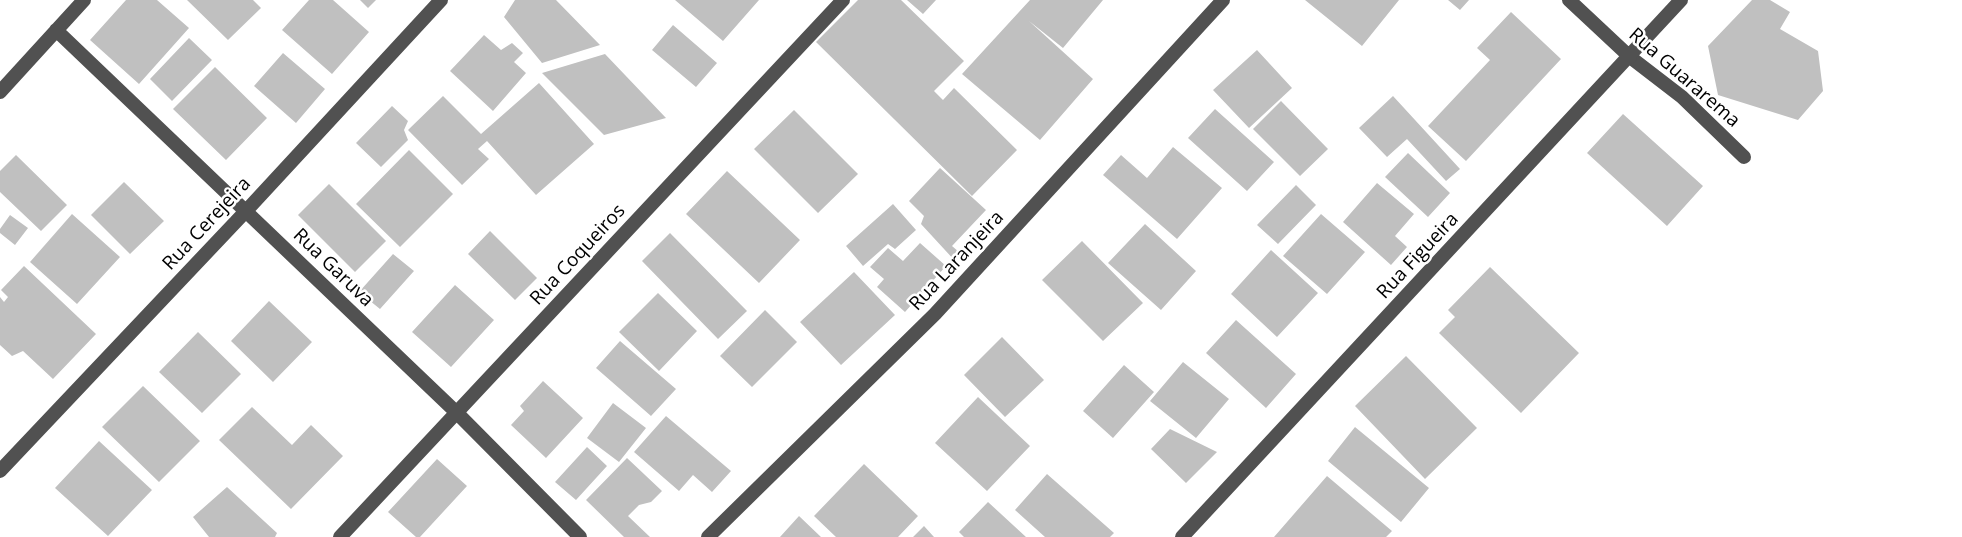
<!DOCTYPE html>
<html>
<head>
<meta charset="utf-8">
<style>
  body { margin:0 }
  canvas { display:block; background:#fff }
</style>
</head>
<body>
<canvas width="1962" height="537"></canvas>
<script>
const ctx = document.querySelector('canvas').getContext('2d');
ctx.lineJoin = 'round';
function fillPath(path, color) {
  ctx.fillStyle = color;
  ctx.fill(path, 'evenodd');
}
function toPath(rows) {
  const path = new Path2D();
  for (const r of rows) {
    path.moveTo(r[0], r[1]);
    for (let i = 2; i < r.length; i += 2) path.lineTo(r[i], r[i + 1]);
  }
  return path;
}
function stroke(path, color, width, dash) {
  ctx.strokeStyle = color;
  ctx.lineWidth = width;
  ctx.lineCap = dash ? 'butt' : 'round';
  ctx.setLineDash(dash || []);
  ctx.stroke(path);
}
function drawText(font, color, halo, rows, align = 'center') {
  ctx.font = font + ' "Open Sans",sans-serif';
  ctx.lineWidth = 5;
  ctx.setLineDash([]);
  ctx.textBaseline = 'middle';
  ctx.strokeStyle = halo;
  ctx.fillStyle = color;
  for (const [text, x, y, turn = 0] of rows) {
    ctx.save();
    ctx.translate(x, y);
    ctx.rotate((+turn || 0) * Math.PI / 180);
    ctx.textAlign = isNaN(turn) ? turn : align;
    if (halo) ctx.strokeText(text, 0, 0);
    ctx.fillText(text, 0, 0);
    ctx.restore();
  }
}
const building = toPath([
  [126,0,157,0,189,28,139,84,90,40],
  [187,0,253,0,261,8,228,40],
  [309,0,333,0,369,32,332,74,282,30],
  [360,0,376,0,368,8],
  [515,0,556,0,600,45,542,63,504,17],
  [675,0,759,0,723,41],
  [858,0,901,0,964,61,934,91,943,100,954,88,1017,150,972,196,816,42],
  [907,0,936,0,923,14],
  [1030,0,1103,0,1063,48,1029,21,1093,79,1040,140,962,74],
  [1305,0,1399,0,1362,46],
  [1448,0,1469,0,1460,10],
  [1752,0,1770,0,1790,12,1780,29,1818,51,1823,91,1798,120,1718,95,1708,46],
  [1511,12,1561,59,1466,161,1428,126,1490,60,1477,48],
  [673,25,717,63,696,87,652,50],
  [484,35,501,50,512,43,523,53,514,62,526,73,493,111,450,71],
  [189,38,212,60,172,101,150,79],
  [1257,50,1292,88,1249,128,1213,90],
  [283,53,325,89,296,123,254,86],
  [605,54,666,118,604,135,542,73],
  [215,67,267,118,226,160,173,109],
  [539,83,594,144,536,195,487,141,478,149,489,159,462,185,408,130,443,96,481,134],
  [1393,96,1460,169,1446,181,1407,139,1387,157,1359,128],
  [1281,101,1328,149,1300,176,1253,129],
  [392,106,408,121,404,130,408,140,381,167,356,143],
  [1215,109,1274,162,1247,191,1188,138],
  [794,110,858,174,818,213,754,149],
  [1623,114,1703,186,1667,226,1587,153],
  [1173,147,1222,188,1177,239,1103,175,1121,155,1147,178],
  [409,150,453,194,400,247,356,204],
  [1408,153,1450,193,1428,217,1385,177],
  [16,155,67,205,41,231,0,192,0,171],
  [940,168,986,210,952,246,959,252,956,262,921,224,924,216,909,201],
  [727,171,800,240,759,283,686,214],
  [124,182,164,221,130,254,91,215],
  [1377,183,1414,214,1395,236,1407,247,1391,265,1343,222],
  [329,184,386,241,355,272,298,215],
  [1296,185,1316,205,1278,244,1257,225],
  [893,204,916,230,895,249,888,244,863,266,846,246],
  [72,214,120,257,77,304,30,262],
  [1321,214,1365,252,1327,294,1283,256],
  [10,215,28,228,15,245,0,233,0,229],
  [1145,224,1196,271,1161,310,1108,263],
  [490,231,537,278,515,300,468,254],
  [670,233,747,311,718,339,642,261],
  [1082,241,1143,303,1103,341,1042,280],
  [920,243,946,266,905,312,877,287,884,279,870,267,888,248,903,261],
  [1271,250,1318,293,1277,337,1231,294],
  [393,254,414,271,380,309,359,292],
  [24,266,96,334,53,379,23,351,12,356,0,345,0,297,4,302,8,297,1,290],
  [1490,267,1579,353,1521,413,1439,333,1455,317,1448,310],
  [854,272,895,315,841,365,800,322],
  [455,285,494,320,451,367,412,332],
  [658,293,697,331,659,371,619,332],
  [269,301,312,342,273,382,231,341],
  [765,310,797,342,752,387,720,356],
  [1236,320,1296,374,1266,408,1206,353],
  [198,332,241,374,202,413,159,372],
  [1002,337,1044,380,1005,417,964,375],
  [620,341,676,389,651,416,596,368],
  [1406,356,1477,428,1425,479,1355,406],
  [1183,362,1229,399,1196,438,1150,401],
  [1124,365,1154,392,1113,438,1083,411],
  [543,381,583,418,546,458,511,425,524,411,520,406],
  [143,386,200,441,159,482,102,427],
  [978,397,1030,446,987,491,935,443],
  [613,403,646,428,619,462,587,438],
  [252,407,292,445,311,425,343,456,291,509,219,440],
  [666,416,731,471,712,492,693,475,679,491,634,452],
  [1355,427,1429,488,1401,522,1328,461],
  [1170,429,1217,452,1186,483,1151,449],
  [99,441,152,490,108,536,55,488],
  [587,447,607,466,576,500,555,482],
  [627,458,662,491,651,502,639,505,628,516,650,537,624,537,586,500],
  [437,459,467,486,420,537,416,537,388,512],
  [864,464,918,516,898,537,836,537,814,516],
  [1047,474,1114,533,1110,537,1045,537,1015,510],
  [1327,476,1392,531,1386,537,1274,537],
  [227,487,277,533,275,537,209,537,193,517],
  [988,502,1026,537,964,537,959,532],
  [799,516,821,537,780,537],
  [924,526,934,537,913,537]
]);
const lane = toPath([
  [1630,57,1682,97,1744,157]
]);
const street = toPath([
  [1569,0,1630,57],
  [56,30,457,413,580,537],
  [0,92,84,0],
  [0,471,246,211,441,0],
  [340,537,843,0],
  [708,537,935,314,1223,0],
  [1182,537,1681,0]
]);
const streetNames = [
  ["Rua Guararema",1684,78,41],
  ["Rua Cerejeira",207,224,-47],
  ["Rua Coqueiros",578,255,-47],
  ["Rua Figueira",1418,256,-47],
  ["Rua Laranjeira",957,261,-47],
  ["Rua Garuva",333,268,44]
];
fillPath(building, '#c0c0c0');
stroke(lane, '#515151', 14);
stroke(street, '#515151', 14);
drawText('19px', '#000', '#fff', streetNames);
</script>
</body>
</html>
